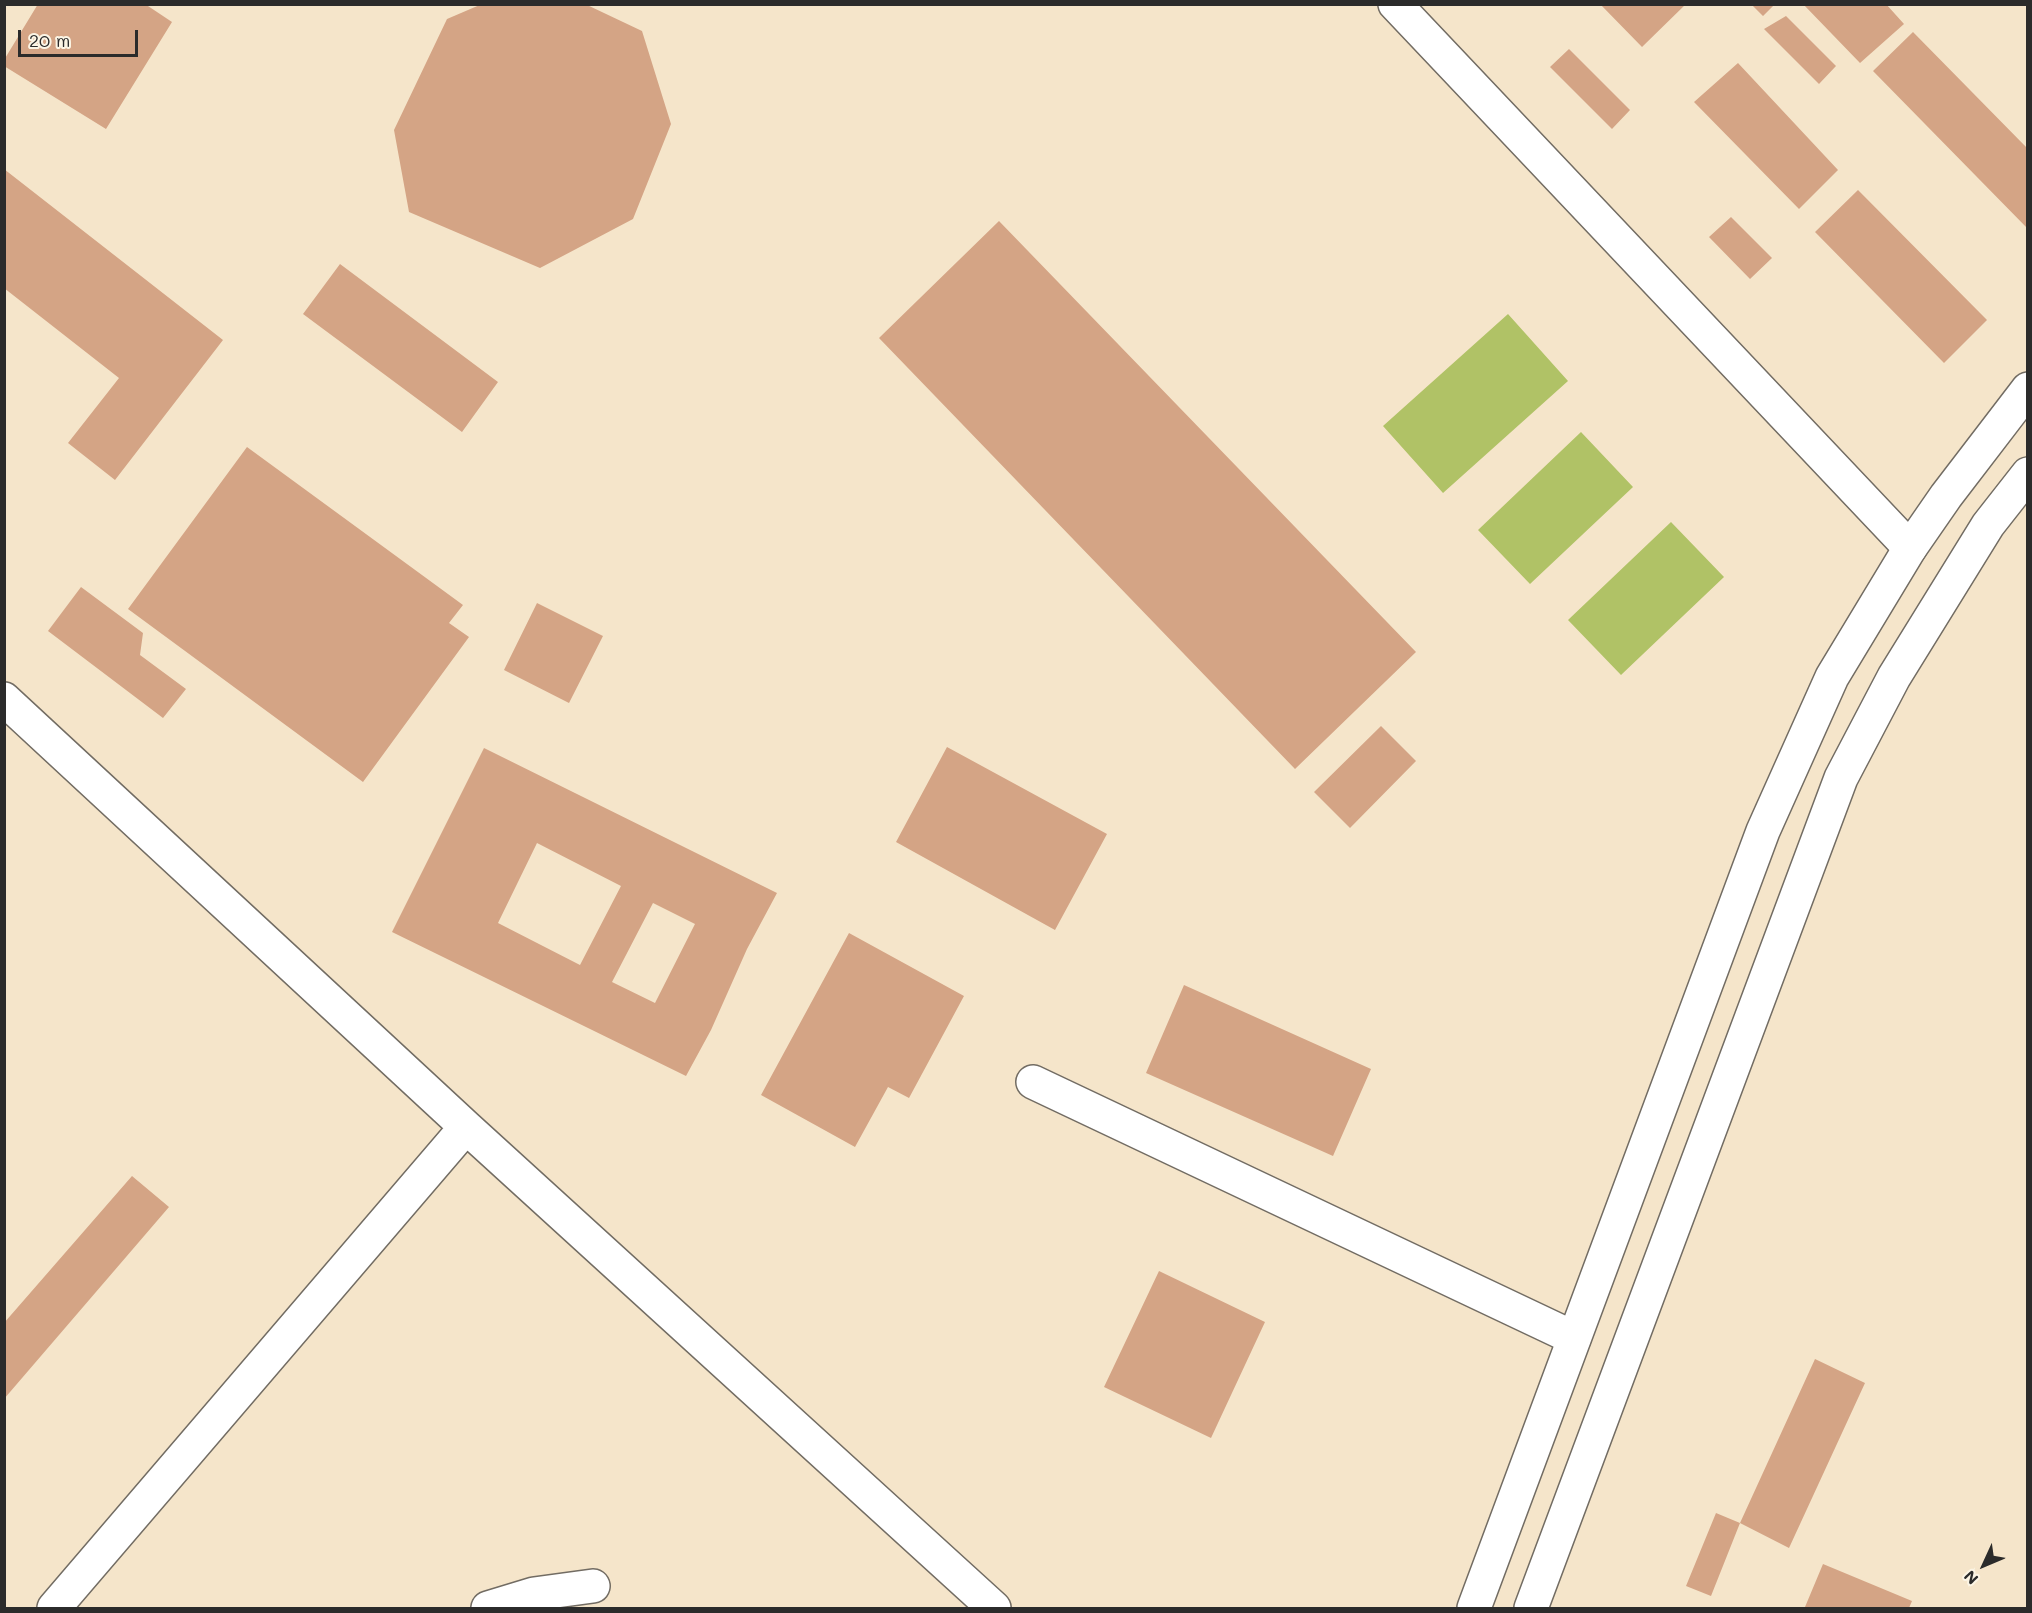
<!DOCTYPE html>
<html>
<head>
<meta charset="utf-8">
<style>
  body { margin:0 }
  #map { position:relative; width:2032px; height:1613px; overflow:hidden; background:#f5e5ca; font-family:Mali,sans-serif }
  canvas { display:block }
  .frame { position:absolute; inset:0; border:6px solid #2b2b2b; pointer-events:none }
  .north { position:absolute; left:1954px; top:1535px; width:60px; height:60px; -webkit-text-stroke:4px #fcf5e5; paint-order:stroke; rotate:226deg; font-size:16px; font-weight:700; line-height:24px; text-align:center; color:#2b2b2b }
  .north::after { content:''; display:block; margin:auto; width:21px; height:27px; background:#2b2b2b; clip-path:polygon(50% 0,100% 100%,50% 72%,0 100%) }
  .scale { position:absolute; left:18px; top:30px; width:120px; height:27px; box-sizing:border-box; border:3px solid #2b2b2b; border-top:0; padding-left:8px; font-size:18px; line-height:21px; white-space:nowrap; color:#2b2b2b; -webkit-text-stroke:4px #fcf5e5; paint-order:stroke }
</style>
</head>
<body>
<div id="map">
<canvas width="2032" height="1613"></canvas>
<div class="frame"></div>
<div class="north">N</div>
<div class="scale">20 m</div>
</div>
<script>
const ctx = document.querySelector('canvas').getContext('2d');
ctx.lineJoin = 'round';
function fillPath(path, color) {
  ctx.fillStyle = color;
  ctx.fill(path, 'evenodd');
}
function toPath(rows) {
  const path = new Path2D();
  for (const r of rows) {
    path.moveTo(r[0], r[1]);
    for (let i = 2; i < r.length; i += 2) path.lineTo(r[i], r[i + 1]);
  }
  return path;
}
function stroke(path, color, width, dash) {
  ctx.strokeStyle = color;
  ctx.lineWidth = width;
  ctx.lineCap = dash ? 'butt' : 'round';
  ctx.setLineDash(dash || []);
  ctx.stroke(path);
}
const green = toPath([
  [1508,314,1568,381,1443,493,1383,426],
  [1581,432,1633,487,1530,584,1478,530],
  [1671,522,1724,577,1621,675,1568,620]
]);
const building = toPath([
  [38,4,145,4,172,22,106,129,4,66,4,60],
  [482,4,585,4,642,31,671,124,633,219,540,268,409,212,394,130,447,19],
  [1600,4,1686,4,1642,47],
  [1751,4,1775,4,1763,16],
  [1803,4,1886,4,1904,24,1860,63],
  [1786,16,1836,66,1819,84,1764,29],
  [1913,32,2028,149,2028,229,1873,71],
  [1569,49,1630,110,1612,129,1550,67],
  [1738,63,1838,170,1799,209,1694,102],
  [4,169,223,340,115,480,68,443,119,378,4,288],
  [1858,190,1987,320,1944,363,1815,232],
  [1731,217,1772,258,1750,279,1709,237],
  [999,221,1416,652,1295,769,879,338],
  [340,264,498,382,462,432,303,314],
  [247,447,463,605,449,623,469,637,363,782,128,609],
  [81,587,143,633,140,655,186,689,163,718,48,631],
  [537,603,603,636,569,703,504,670],
  [1381,726,1416,761,1350,828,1314,792],
  [947,747,1107,834,1055,930,896,842],
  [484,748,777,893,747,949,711,1030,686,1076,392,932],
  [537,843,621,886,580,965,498,923],
  [653,903,695,924,655,1003,612,982],
  [849,933,964,996,909,1098,888,1087,855,1147,761,1095],
  [1184,985,1371,1069,1333,1156,1146,1073],
  [132,1176,169,1207,4,1399,4,1323],
  [1159,1271,1265,1322,1211,1438,1104,1387],
  [1815,1359,1865,1383,1789,1548,1740,1523],
  [1716,1513,1740,1523,1711,1596,1686,1586],
  [1823,1564,1912,1601,1909,1608,1809,1608,1805,1607]
]);
const street = toPath([
  [1395,4,1910,548],
  [4,699,466,1127,994,1608],
  [1033,1082,1574,1338],
  [54,1608,466,1127],
  [488,1608,534,1594,593,1586]
]);
const secondary = toPath([
  [1474,1608,1763,831,1832,677,1910,548,1946,496,2028,389],
  [1531,1608,1841,778,1894,677,1988,525,2028,474]
]);
fillPath(green, '#b0c266');
fillPath(building, '#d4a485');
stroke(street, '#726c63', 36);
stroke(secondary, '#726c63', 36);
stroke(street, '#fff', 33);
stroke(secondary, '#fff', 33);
</script>
</body>
</html>
